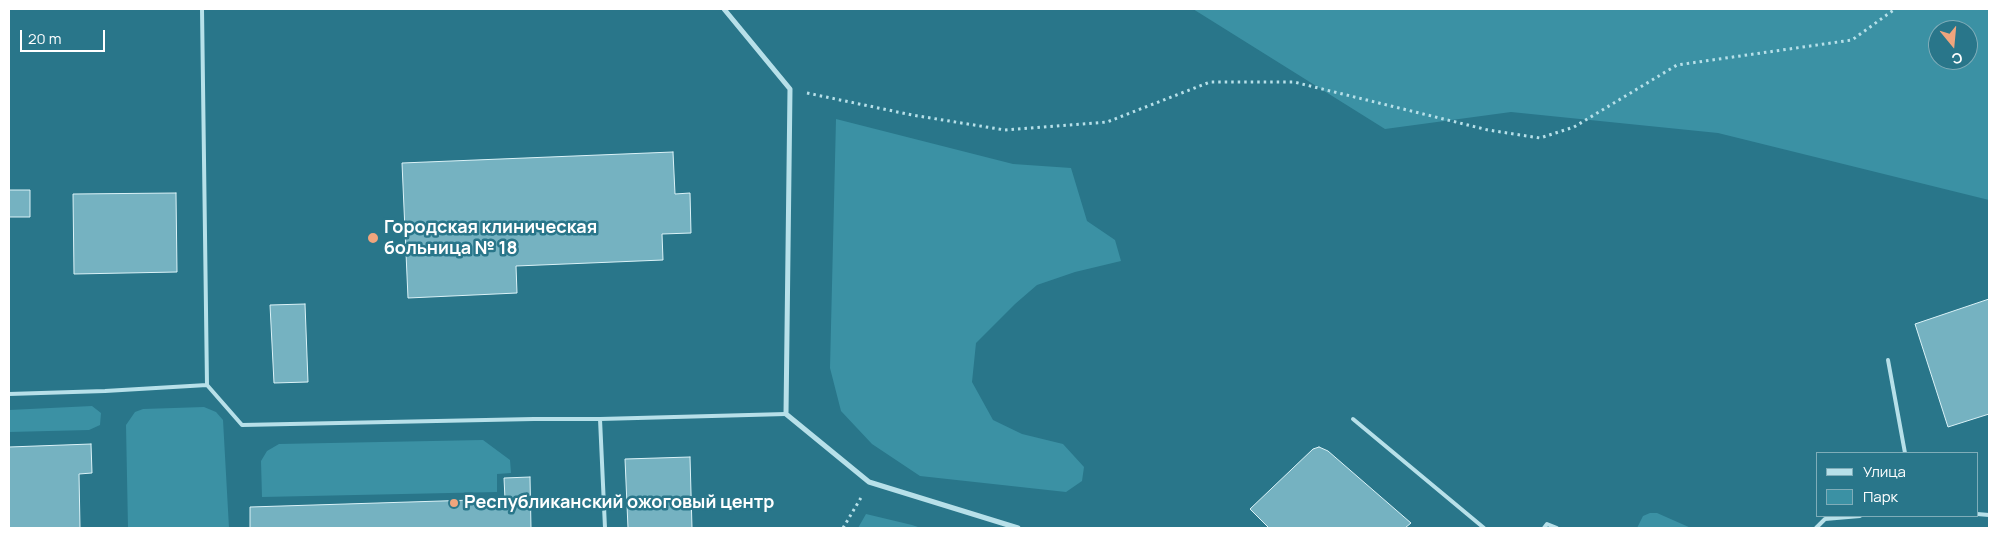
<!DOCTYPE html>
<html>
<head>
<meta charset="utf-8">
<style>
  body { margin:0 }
  #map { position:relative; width:1998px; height:537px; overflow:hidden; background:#29768a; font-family:Manrope,sans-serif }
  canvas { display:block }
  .frame { position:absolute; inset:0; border:10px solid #fff; pointer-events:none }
  .legend { position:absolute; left:1816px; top:452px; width:162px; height:65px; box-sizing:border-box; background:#29768a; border:1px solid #7fadb9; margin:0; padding:6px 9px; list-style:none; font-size:15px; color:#fff }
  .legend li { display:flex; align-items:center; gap:10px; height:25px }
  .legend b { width:25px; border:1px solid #7fadb9 }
  .north { position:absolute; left:1928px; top:20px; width:50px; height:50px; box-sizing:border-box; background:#29768a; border:1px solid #7fadb9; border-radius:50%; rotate:163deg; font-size:14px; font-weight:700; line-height:20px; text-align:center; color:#fff }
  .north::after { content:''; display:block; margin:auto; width:18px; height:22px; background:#f0a57d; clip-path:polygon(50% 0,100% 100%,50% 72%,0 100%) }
  .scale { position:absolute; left:20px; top:30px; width:85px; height:22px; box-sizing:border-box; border:2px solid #fff; border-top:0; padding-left:6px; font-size:15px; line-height:18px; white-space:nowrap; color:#fff; -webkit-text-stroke:4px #29768a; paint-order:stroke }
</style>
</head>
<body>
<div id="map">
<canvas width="1998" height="537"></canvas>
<div class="frame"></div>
<ul class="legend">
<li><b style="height:6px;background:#b7e0e9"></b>Улица</li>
<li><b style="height:14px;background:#3b91a4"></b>Парк</li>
</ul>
<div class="north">С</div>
<div class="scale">20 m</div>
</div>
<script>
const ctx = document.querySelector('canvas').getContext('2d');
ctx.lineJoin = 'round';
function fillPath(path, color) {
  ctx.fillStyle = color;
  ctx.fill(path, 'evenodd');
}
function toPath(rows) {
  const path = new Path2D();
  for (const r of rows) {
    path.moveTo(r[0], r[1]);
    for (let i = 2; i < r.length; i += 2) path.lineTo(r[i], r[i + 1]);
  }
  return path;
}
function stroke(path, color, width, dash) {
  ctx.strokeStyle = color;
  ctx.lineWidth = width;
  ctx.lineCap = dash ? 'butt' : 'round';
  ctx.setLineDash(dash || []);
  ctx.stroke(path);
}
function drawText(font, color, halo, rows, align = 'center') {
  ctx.font = font + ' Manrope,sans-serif';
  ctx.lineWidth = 5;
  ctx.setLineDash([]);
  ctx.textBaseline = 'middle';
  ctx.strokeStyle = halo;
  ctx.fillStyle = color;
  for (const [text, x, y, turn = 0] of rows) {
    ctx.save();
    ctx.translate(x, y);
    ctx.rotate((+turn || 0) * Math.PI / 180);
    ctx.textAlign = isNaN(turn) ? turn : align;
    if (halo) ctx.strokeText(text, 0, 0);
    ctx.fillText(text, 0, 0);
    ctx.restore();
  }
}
const green = toPath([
  [1193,9,1989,9,1989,200,1718,133,1511,112,1385,129],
  [1938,30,1968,30,1968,60,1938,60],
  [836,119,1013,164,1071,168,1087,221,1115,240,1121,261,1075,272,1037,285,1015,304,976,343,972,382,993,420,1022,434,1063,444,1084,467,1082,481,1066,492,920,476,872,444,841,411,830,368],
  [92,406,101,413,100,425,89,430,9,432,9,410],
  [204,407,216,412,223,420,229,528,128,528,126,425,135,412,143,409],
  [483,440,510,460,511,473,497,474,497,492,262,497,261,461,267,451,279,444],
  [1650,513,1657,513,1691,528,1637,528,1643,516],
  [866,514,912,525,921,528,858,528]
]);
const building = toPath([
  [673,152,675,194,690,193,691,233,662,234,663,260,516,266,517,293,408,298,402,163,673,152],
  [9,190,30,190,30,217,9,217,9,190],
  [176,193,177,272,74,274,73,194,176,193],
  [1989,299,1989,414,1948,427,1915,324,1989,299],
  [305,304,308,382,274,383,270,305,305,304],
  [91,444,92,473,79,474,80,528,9,528,9,447,91,444],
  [1319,447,1328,451,1411,523,1405,528,1269,528,1250,509,1313,449,1319,447],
  [690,457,692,528,628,528,625,459,690,457],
  [530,477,531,528,250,528,250,507,505,499,504,478,530,477]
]);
const path = toPath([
  [807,93,912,115,1005,130,1107,122,1210,82,1294,82,1488,130,1540,138,1574,127,1677,65,1852,40,1895,9],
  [843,528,862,496]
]);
const lane = toPath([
  [202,9,207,385],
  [1888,360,1905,453],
  [9,394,105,391,207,385,242,425,534,419,600,419,786,414],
  [600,419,605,528],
  [1353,419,1484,528],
  [1977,514,1989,515],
  [1544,528,1547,524,1557,528],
  [1816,528,1825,519,1860,516]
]);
const street = toPath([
  [724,9,790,89,786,414,869,482,1018,528]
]);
const markers = [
  [373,238,6,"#f0a57d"],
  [454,503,5,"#f0a57d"]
];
const poiNames = [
  ["Городская клиническая",384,228],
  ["больница № 18",384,249],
  ["Республиканский ожоговый центр",464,503]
];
fillPath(green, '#3b91a4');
fillPath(building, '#75b2c1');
stroke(building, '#dbf2f7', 1);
stroke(path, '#b7e0e9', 3, [2.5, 4]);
stroke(lane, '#b7e0e9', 4);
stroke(street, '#b7e0e9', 5);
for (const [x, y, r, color] of markers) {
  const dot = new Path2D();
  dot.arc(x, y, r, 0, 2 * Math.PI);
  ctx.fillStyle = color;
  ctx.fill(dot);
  stroke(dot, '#29768a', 2);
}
drawText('bold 18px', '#fff', '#29768a', poiNames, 'left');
</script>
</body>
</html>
